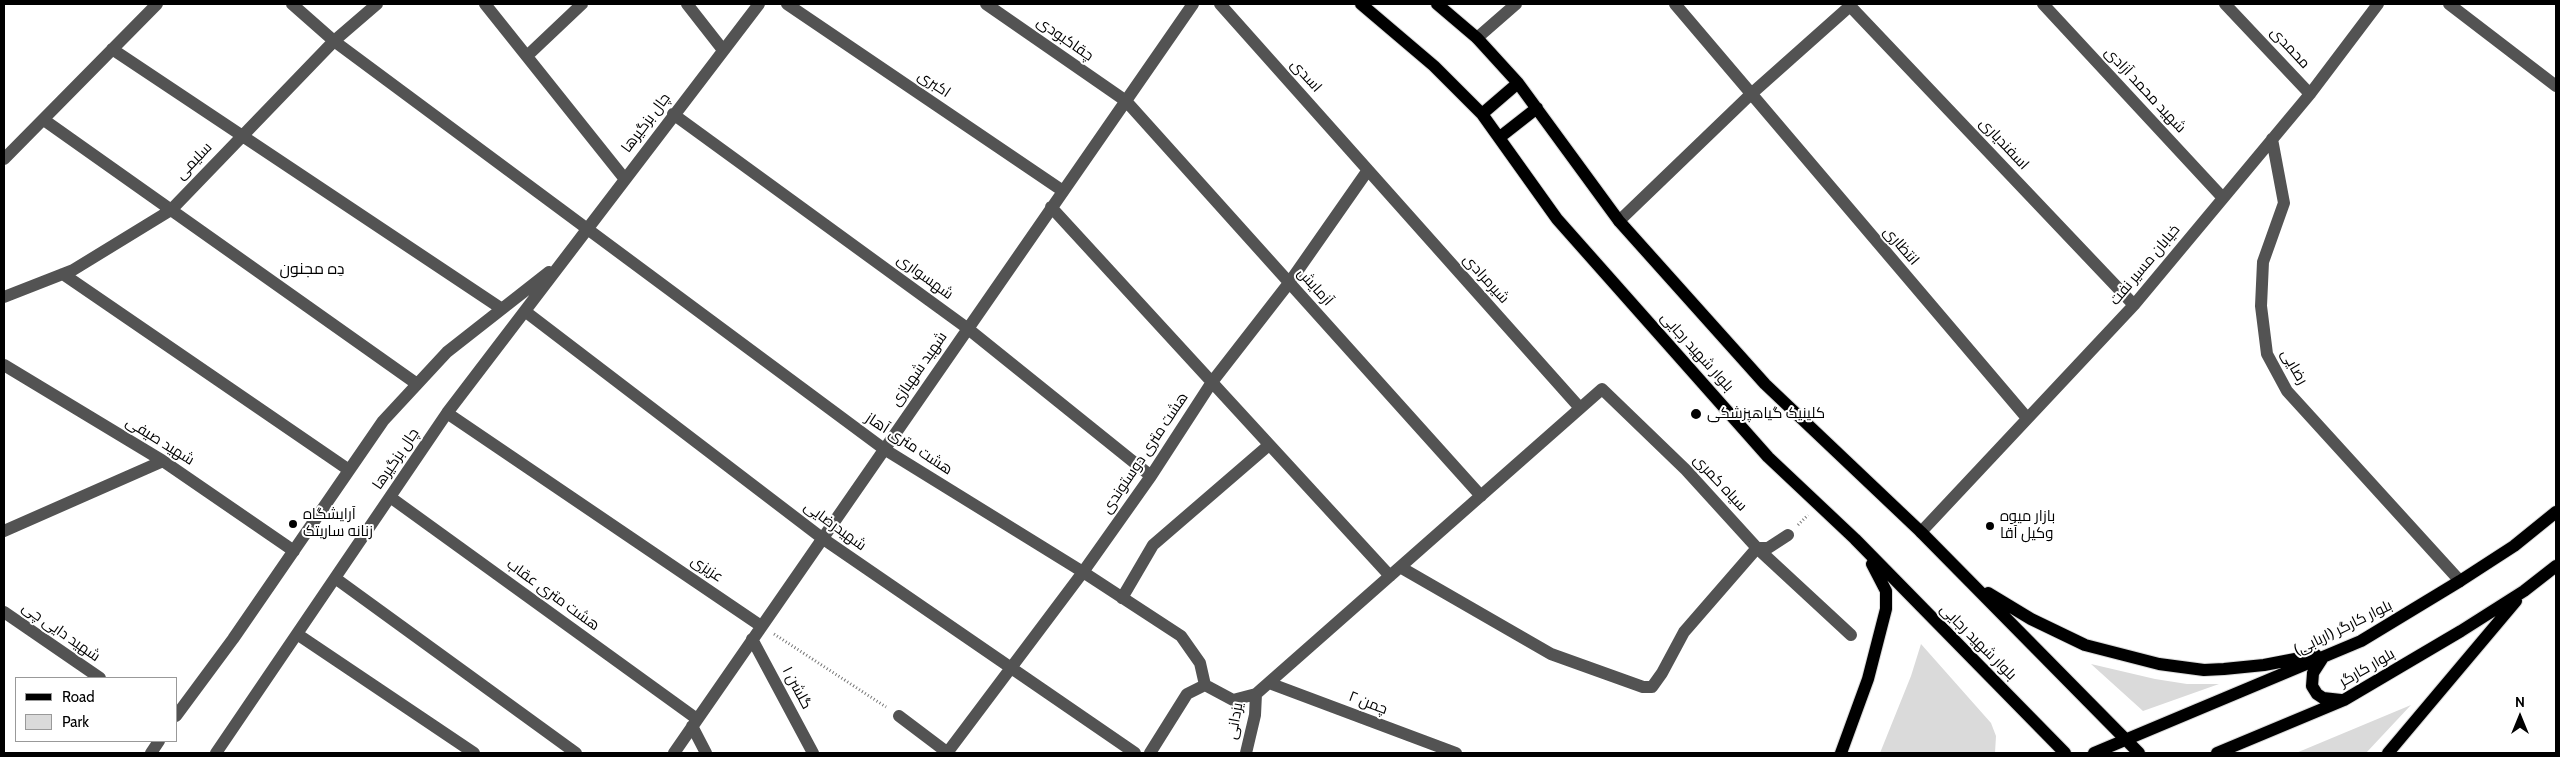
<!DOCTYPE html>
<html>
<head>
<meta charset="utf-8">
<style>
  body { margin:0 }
  #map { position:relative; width:2560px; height:757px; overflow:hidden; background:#fff; font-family:Cabin,sans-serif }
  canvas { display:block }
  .frame { position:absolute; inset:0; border:5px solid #000; pointer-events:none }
  .legend { position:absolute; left:15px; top:677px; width:162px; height:65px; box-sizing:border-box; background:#fff; border:1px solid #999; margin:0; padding:6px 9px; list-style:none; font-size:15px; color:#000 }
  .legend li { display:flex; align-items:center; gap:10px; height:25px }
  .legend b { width:25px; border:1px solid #999 }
  .north { position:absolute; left:2495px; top:692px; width:50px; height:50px; -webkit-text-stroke:4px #fff; paint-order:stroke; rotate:0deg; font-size:14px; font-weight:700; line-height:20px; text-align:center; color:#000 }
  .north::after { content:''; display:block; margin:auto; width:18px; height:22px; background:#000; clip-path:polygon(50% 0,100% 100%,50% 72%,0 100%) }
</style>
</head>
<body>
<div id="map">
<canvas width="2560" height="757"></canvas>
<div class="frame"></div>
<ul class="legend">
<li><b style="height:6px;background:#000"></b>Road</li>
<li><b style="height:14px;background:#dadada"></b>Park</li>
</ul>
<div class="north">N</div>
</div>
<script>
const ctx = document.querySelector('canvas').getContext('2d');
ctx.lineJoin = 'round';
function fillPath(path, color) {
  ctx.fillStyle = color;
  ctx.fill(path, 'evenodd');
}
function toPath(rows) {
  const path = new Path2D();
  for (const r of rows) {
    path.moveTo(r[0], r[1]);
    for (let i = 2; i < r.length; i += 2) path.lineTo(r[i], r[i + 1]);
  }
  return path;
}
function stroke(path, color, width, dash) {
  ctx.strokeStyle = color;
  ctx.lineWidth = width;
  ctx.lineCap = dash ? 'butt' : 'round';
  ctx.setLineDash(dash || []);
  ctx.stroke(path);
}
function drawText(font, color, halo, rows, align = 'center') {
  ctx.font = font + ' Cabin,Cairo,sans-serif';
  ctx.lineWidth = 4;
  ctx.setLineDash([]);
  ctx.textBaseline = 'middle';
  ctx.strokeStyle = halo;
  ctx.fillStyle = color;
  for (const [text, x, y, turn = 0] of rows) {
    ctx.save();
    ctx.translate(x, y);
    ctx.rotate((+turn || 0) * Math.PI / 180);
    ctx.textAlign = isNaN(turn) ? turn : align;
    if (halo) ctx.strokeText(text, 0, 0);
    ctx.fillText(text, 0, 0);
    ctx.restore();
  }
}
const green = toPath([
  [1921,644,1991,723,1996,736,1995,753,1880,753,1911,676],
  [2091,664,2155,679,2187,684,2219,684,2143,711],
  [2411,705,2366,753,2296,753]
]);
const path = toPath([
  [1798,525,1808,515],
  [774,634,886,707]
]);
const minor = toPath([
  [292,4,334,41,884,449,1083,572,1181,636,1200,663,1205,685],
  [485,4,624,178],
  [687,4,723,50],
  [787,4,1063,191],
  [986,4,1126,101,1481,496],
  [1220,4,1580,408],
  [1675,4,2027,418],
  [2043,4,2223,198],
  [2225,4,2310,94],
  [2449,4,2556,86],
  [1850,6,2134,305],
  [1477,38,1516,4],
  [112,49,502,309],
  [527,56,582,4],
  [673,114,967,328,1151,476],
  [44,120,417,384],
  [2272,139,2284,203,2263,262,2261,306,2267,354,2287,391,2460,581],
  [4,159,157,4],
  [1051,207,1390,576],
  [1619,221,1750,95,1850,6,1848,4],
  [63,274,349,470],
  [4,297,73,270,171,210,334,41,377,4],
  [526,312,822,538,1135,753],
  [4,365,163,461,294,551],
  [447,413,761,626],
  [390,497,697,719],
  [4,531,163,461],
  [1921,532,2134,305,2310,94,2378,4],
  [1400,567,1551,654,1643,687,1652,687,1662,673,1684,632,1757,548,1851,635],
  [335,578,576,753],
  [1122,598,1153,545,1269,445],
  [4,612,100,678],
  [297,634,474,753],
  [752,639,813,753],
  [1269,683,1456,753],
  [176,716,233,639,383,421,447,352,549,272],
  [899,716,948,753],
  [692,726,706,753],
  [151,753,159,741],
  [216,753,447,413,759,4],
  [674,753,1193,4],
  [947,753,1083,572,1151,476,1212,382,1289,283,1368,170],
  [1150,753,1187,694,1205,685,1233,700,1256,694,1602,389,1686,470,1757,548,1768,548,1788,535],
  [1246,753,1255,715,1256,694]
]);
const major = toPath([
  [1361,4,1434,66,1482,114,1557,219,1768,457,1855,539,2065,753],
  [1437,4,1477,38,1518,83,1619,221,1765,384,1921,532,2139,753],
  [1482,114,1518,83],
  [1500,137,1537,108],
  [1988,593,2031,619,2085,645,2159,664,2204,670,2224,669,2264,665,2316,655],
  [2322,659,2313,673,2312,686,2317,694,2323,698,2341,700],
  [1841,753,1868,679,1886,609,1886,591,1872,564],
  [2094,753,2361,641,2460,581,2514,546,2556,512],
  [2217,753,2344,700,2461,631,2524,591,2556,566],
  [2388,753,2516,601]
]);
const markers = [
  [1696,414,6,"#000"],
  [293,524,5,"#000"],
  [1990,526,5,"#000"]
];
const streetNames = [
  ["چقاکبودی",1065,39,35],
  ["محمدی",2290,48,47],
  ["اسدی",1306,76,48],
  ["اکبری",934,84,34],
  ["شهید محمد آزادی",2145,90,47],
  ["چال بزگیرها",646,123,-53],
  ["اسفندیاری",2004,144,47],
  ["سلیمی",194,161,-46],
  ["انتظاری",1901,246,49],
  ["خیابان مسیر نفت",2145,265,-50],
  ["شهسواری",925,277,36],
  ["شیرمرادی",1486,279,48],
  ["آزمایش",1315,287,48],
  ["بلوار شهید رجایی",1697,352,48],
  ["رضایی",2294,367,60],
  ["شهید شهبازی",919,369,-55],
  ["شهید صیفی",160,441,32],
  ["هشت متری آهاز",909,444,33],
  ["هشت متری دوستوندی",1145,453,-56],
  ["چال بزگیرها",396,459,-56],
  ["سیاه کمری",1720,483,47],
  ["شهیدرضایی",835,526,36],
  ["عزیزی",707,569,34],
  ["هشت متری عقاب",553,595,36],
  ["بلوار کارگر (اربابی)",2343,628,-26],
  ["شهید دایی چی",61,632,35],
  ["بلوار شهید رجایی",1978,642,45],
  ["بلوار کارگر",2367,668,-30],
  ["گلشن ۱",797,688,62],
  ["چمن ۲",1368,703,21],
  ["یزدانی",1235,721,-80]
];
const poiNames = [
  ["کلینیک گیاهپزشکی",1707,414],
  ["آرایشگاه",303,515],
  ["زنانه ساریتک",303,532],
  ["بازار میوه",2000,517],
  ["وکیل آقا",2000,534]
];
const neighbourhoodNames = [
  ["دِه مجنون",312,269]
];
fillPath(green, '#dadada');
stroke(major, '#dbdbdb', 14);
stroke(path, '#757575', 3, [1, 2.5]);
stroke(minor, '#535353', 12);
stroke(major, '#000', 12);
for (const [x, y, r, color] of markers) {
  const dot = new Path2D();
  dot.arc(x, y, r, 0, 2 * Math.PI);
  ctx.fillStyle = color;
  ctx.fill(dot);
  stroke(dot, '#fff', 2);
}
drawText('15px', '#000', '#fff', streetNames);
drawText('15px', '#000', '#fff', poiNames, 'left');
drawText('16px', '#000', '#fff', neighbourhoodNames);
</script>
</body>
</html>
